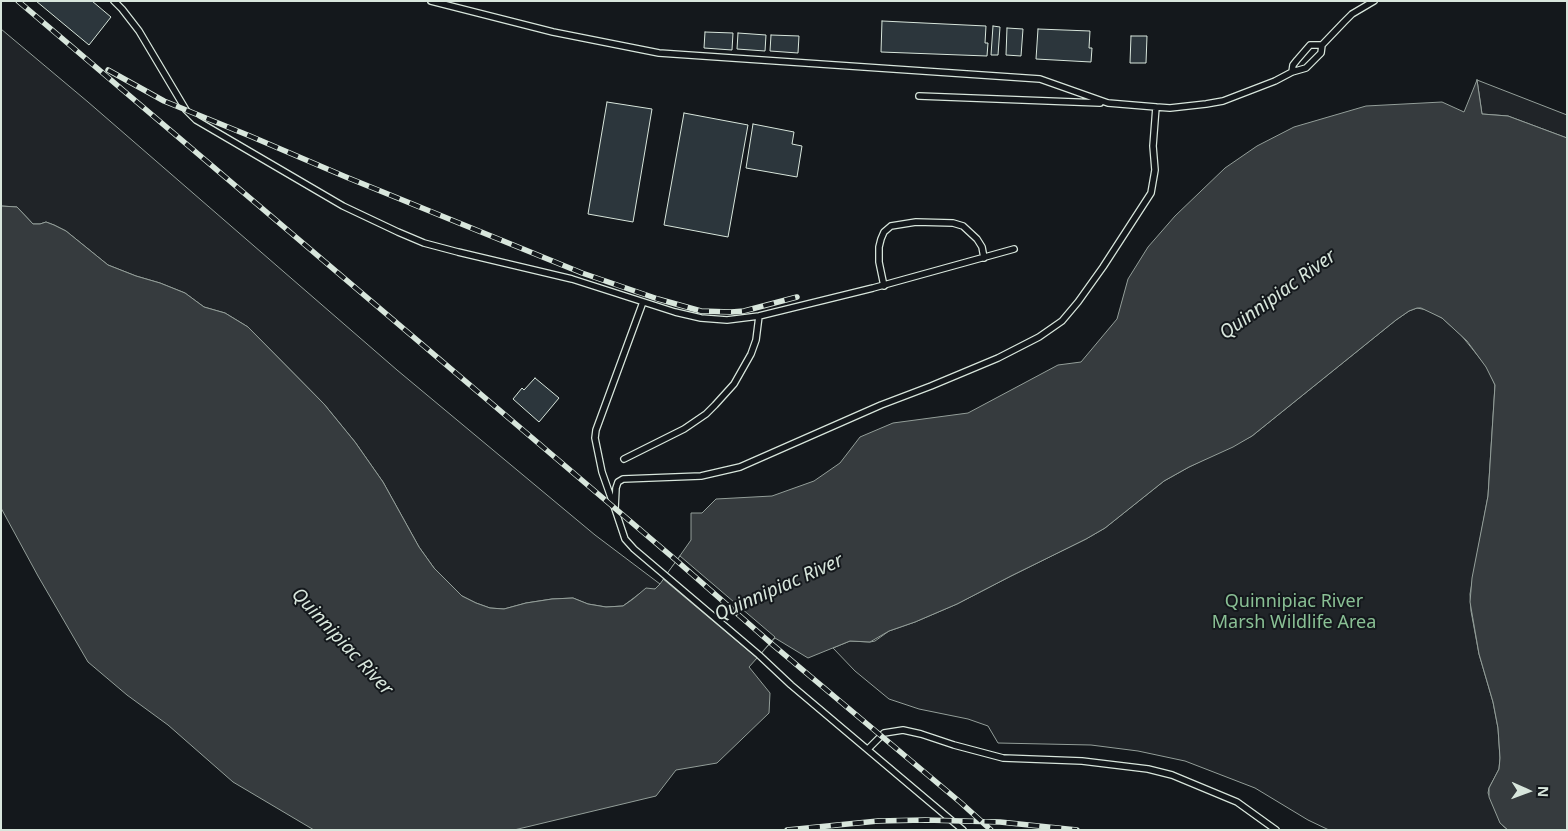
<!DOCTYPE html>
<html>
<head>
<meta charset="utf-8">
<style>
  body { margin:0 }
  #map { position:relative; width:1568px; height:831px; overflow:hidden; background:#14181c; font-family:"Noto Sans",sans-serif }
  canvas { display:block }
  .frame { position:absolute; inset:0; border:2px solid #d8e6dc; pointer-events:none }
  .north { position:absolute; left:1503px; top:766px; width:50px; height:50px; -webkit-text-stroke:4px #14181c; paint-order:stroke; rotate:92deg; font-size:14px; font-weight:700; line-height:20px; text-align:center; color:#d8e6dc }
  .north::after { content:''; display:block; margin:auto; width:18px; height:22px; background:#d8e6dc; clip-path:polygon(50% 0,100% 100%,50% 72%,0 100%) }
</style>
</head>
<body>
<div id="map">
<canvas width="1568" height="831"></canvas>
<div class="frame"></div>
<div class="north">N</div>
</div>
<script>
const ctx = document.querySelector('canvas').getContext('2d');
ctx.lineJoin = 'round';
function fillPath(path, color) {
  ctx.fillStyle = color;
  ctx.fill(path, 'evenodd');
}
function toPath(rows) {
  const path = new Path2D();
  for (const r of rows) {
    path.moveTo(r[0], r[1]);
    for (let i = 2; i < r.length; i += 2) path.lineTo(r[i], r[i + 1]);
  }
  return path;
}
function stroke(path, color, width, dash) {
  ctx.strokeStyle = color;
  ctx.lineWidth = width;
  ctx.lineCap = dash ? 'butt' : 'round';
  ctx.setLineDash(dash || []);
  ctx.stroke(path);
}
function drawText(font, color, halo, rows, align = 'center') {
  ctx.font = font + ' "Noto Sans",sans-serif';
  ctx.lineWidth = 4;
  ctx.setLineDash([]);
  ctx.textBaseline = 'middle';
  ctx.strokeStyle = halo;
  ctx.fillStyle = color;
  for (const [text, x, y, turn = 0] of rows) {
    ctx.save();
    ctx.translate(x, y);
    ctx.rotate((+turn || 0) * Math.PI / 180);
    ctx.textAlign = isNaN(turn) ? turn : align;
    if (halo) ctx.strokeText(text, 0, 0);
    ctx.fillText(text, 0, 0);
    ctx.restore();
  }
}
const green = toPath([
  [1,29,88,102,397,370,595,535,660,584,655,589,639,594,623,606,606,607,588,604,573,598,552,599,526,603,504,609,490,608,476,603,462,596,434,568,419,547,383,482,355,442,324,404,248,327,225,313,204,307,185,293,160,283,136,276,108,265,66,231,54,225,46,222,40,224,33,224,17,207,1,206,1,29],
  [1477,80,1567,115,1567,138,1508,116,1482,114,1477,80],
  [1417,308,1427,310,1442,318,1461,335,1487,367,1495,385,1488,496,1470,594,1471,611,1479,654,1493,702,1498,728,1500,758,1499,769,1489,788,1488,793,1503,826,1508,830,1329,830,1308,820,1255,788,1185,761,1138,751,1091,745,998,743,988,726,968,719,919,709,889,699,855,671,833,648,850,641,870,642,875,641,889,631,915,622,957,604,1011,576,1086,539,1105,528,1164,481,1189,467,1252,436,1396,320,1409,311,1417,308]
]);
const water = toPath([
  [1477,80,1482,114,1508,116,1567,138,1567,830,1508,830,1500,823,1489,797,1489,788,1499,769,1500,758,1498,728,1493,702,1479,654,1470,602,1472,578,1488,496,1495,385,1486,367,1467,341,1442,318,1421,308,1417,308,1409,311,1396,320,1252,436,1233,447,1189,467,1164,481,1105,528,1086,539,1011,576,957,604,915,622,889,631,870,642,850,641,808,658,775,638,749,667,770,693,769,713,717,763,676,770,656,796,514,830,314,830,233,782,168,725,127,695,88,662,38,576,1,508,1,206,17,207,33,224,40,224,46,222,54,225,66,231,108,265,136,276,160,283,185,293,204,307,225,313,248,327,324,404,355,442,383,482,419,547,434,568,462,596,476,603,490,608,504,609,526,603,552,599,573,598,588,604,606,607,623,606,633,599,646,588,655,589,660,584,691,540,691,513,702,513,716,499,772,496,814,481,840,463,860,437,893,423,968,413,1058,365,1081,362,1117,319,1128,279,1148,247,1175,216,1225,168,1257,146,1294,127,1366,106,1442,102,1464,112,1477,80]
]);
const pier = toPath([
  [680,556,775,637,757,658,663,579,680,556]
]);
const building = toPath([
  [36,1,92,1,111,17,89,45,36,1],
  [882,21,986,26,985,43,988,43,987,56,881,52,882,21],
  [993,26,1000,27,998,55,991,55,993,26],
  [1007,28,1023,29,1021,56,1006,55,1007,28],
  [1038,29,1090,31,1089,48,1092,48,1091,62,1036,59,1038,29],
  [705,32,733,33,732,50,704,48,705,32],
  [738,33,766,35,765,51,737,49,738,33],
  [771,35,799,36,798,53,770,51,771,35],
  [1131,36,1147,36,1146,63,1130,63,1131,36],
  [607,102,652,109,633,222,588,214,607,102],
  [684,113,748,125,728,237,664,225,684,113],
  [753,124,794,132,792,144,802,146,797,177,746,168,753,124],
  [535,378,559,398,539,422,513,399,522,388,524,390,535,378]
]);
const lane = toPath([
  [114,1,122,9,139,31,186,110,196,120,343,206,398,232,424,243,458,252,572,279,675,312,701,318,727,320,759,316,873,288,1014,249],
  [431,1,553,32,659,53,1040,79,1108,103,1156,107],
  [1292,72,1293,65,1297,60,1310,45,1322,45],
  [919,96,1100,103],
  [884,286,879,262,879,247,881,239,884,232,891,226,916,222,953,223,963,226,977,239,982,247,984,258],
  [643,302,596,430,595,438,602,472,615,509,616,488,618,482,623,479,701,476,740,467,881,405,931,386,998,358,1039,337,1062,321,1078,302,1103,267,1151,193,1155,170,1153,146,1156,107,1170,108,1206,104,1223,101,1275,81,1292,72,1306,68,1321,53,1322,45,1344,22,1352,14,1374,1],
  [624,459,684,429,706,414,715,405,734,384,751,354,756,340,759,316],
  [615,509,625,539,634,549,759,655,791,685,963,830],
  [868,749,884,733,903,730,921,734,954,745,1003,758,1082,761,1148,769,1172,775,1237,802,1276,830]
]);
const rail = toPath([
  [18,1,677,561,773,645,960,802,991,830],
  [108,70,164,101,250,136,346,177,582,273,658,299,701,311,731,312,744,311,797,297],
  [787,830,878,821,925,820,1000,822,1077,830]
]);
const parkNames = [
  ["Quinnipiac River",1294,602],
  ["Marsh Wildlife Area",1294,623]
];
const waterNames = [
  ["Quinnipiac River",1278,295,-36],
  ["Quinnipiac River",779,588,-24],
  ["Quinnipiac River",342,642,47]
];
fillPath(green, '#202428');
stroke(green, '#939e99', 1);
fillPath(water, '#363b3e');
stroke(water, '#939e99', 1);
fillPath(pier, '#14181c');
stroke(pier, '#939e99', 1);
fillPath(building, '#2c363c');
stroke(building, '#d8e6dc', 1);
stroke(lane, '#d8e6dc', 8);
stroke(lane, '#14181c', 5.5);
stroke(rail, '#d8e6dc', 5.5);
stroke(rail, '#14181c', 4, [11]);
drawText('18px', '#8ac095', '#14181c', parkNames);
drawText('italic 19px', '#d8e6dc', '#14181c', waterNames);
</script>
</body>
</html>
